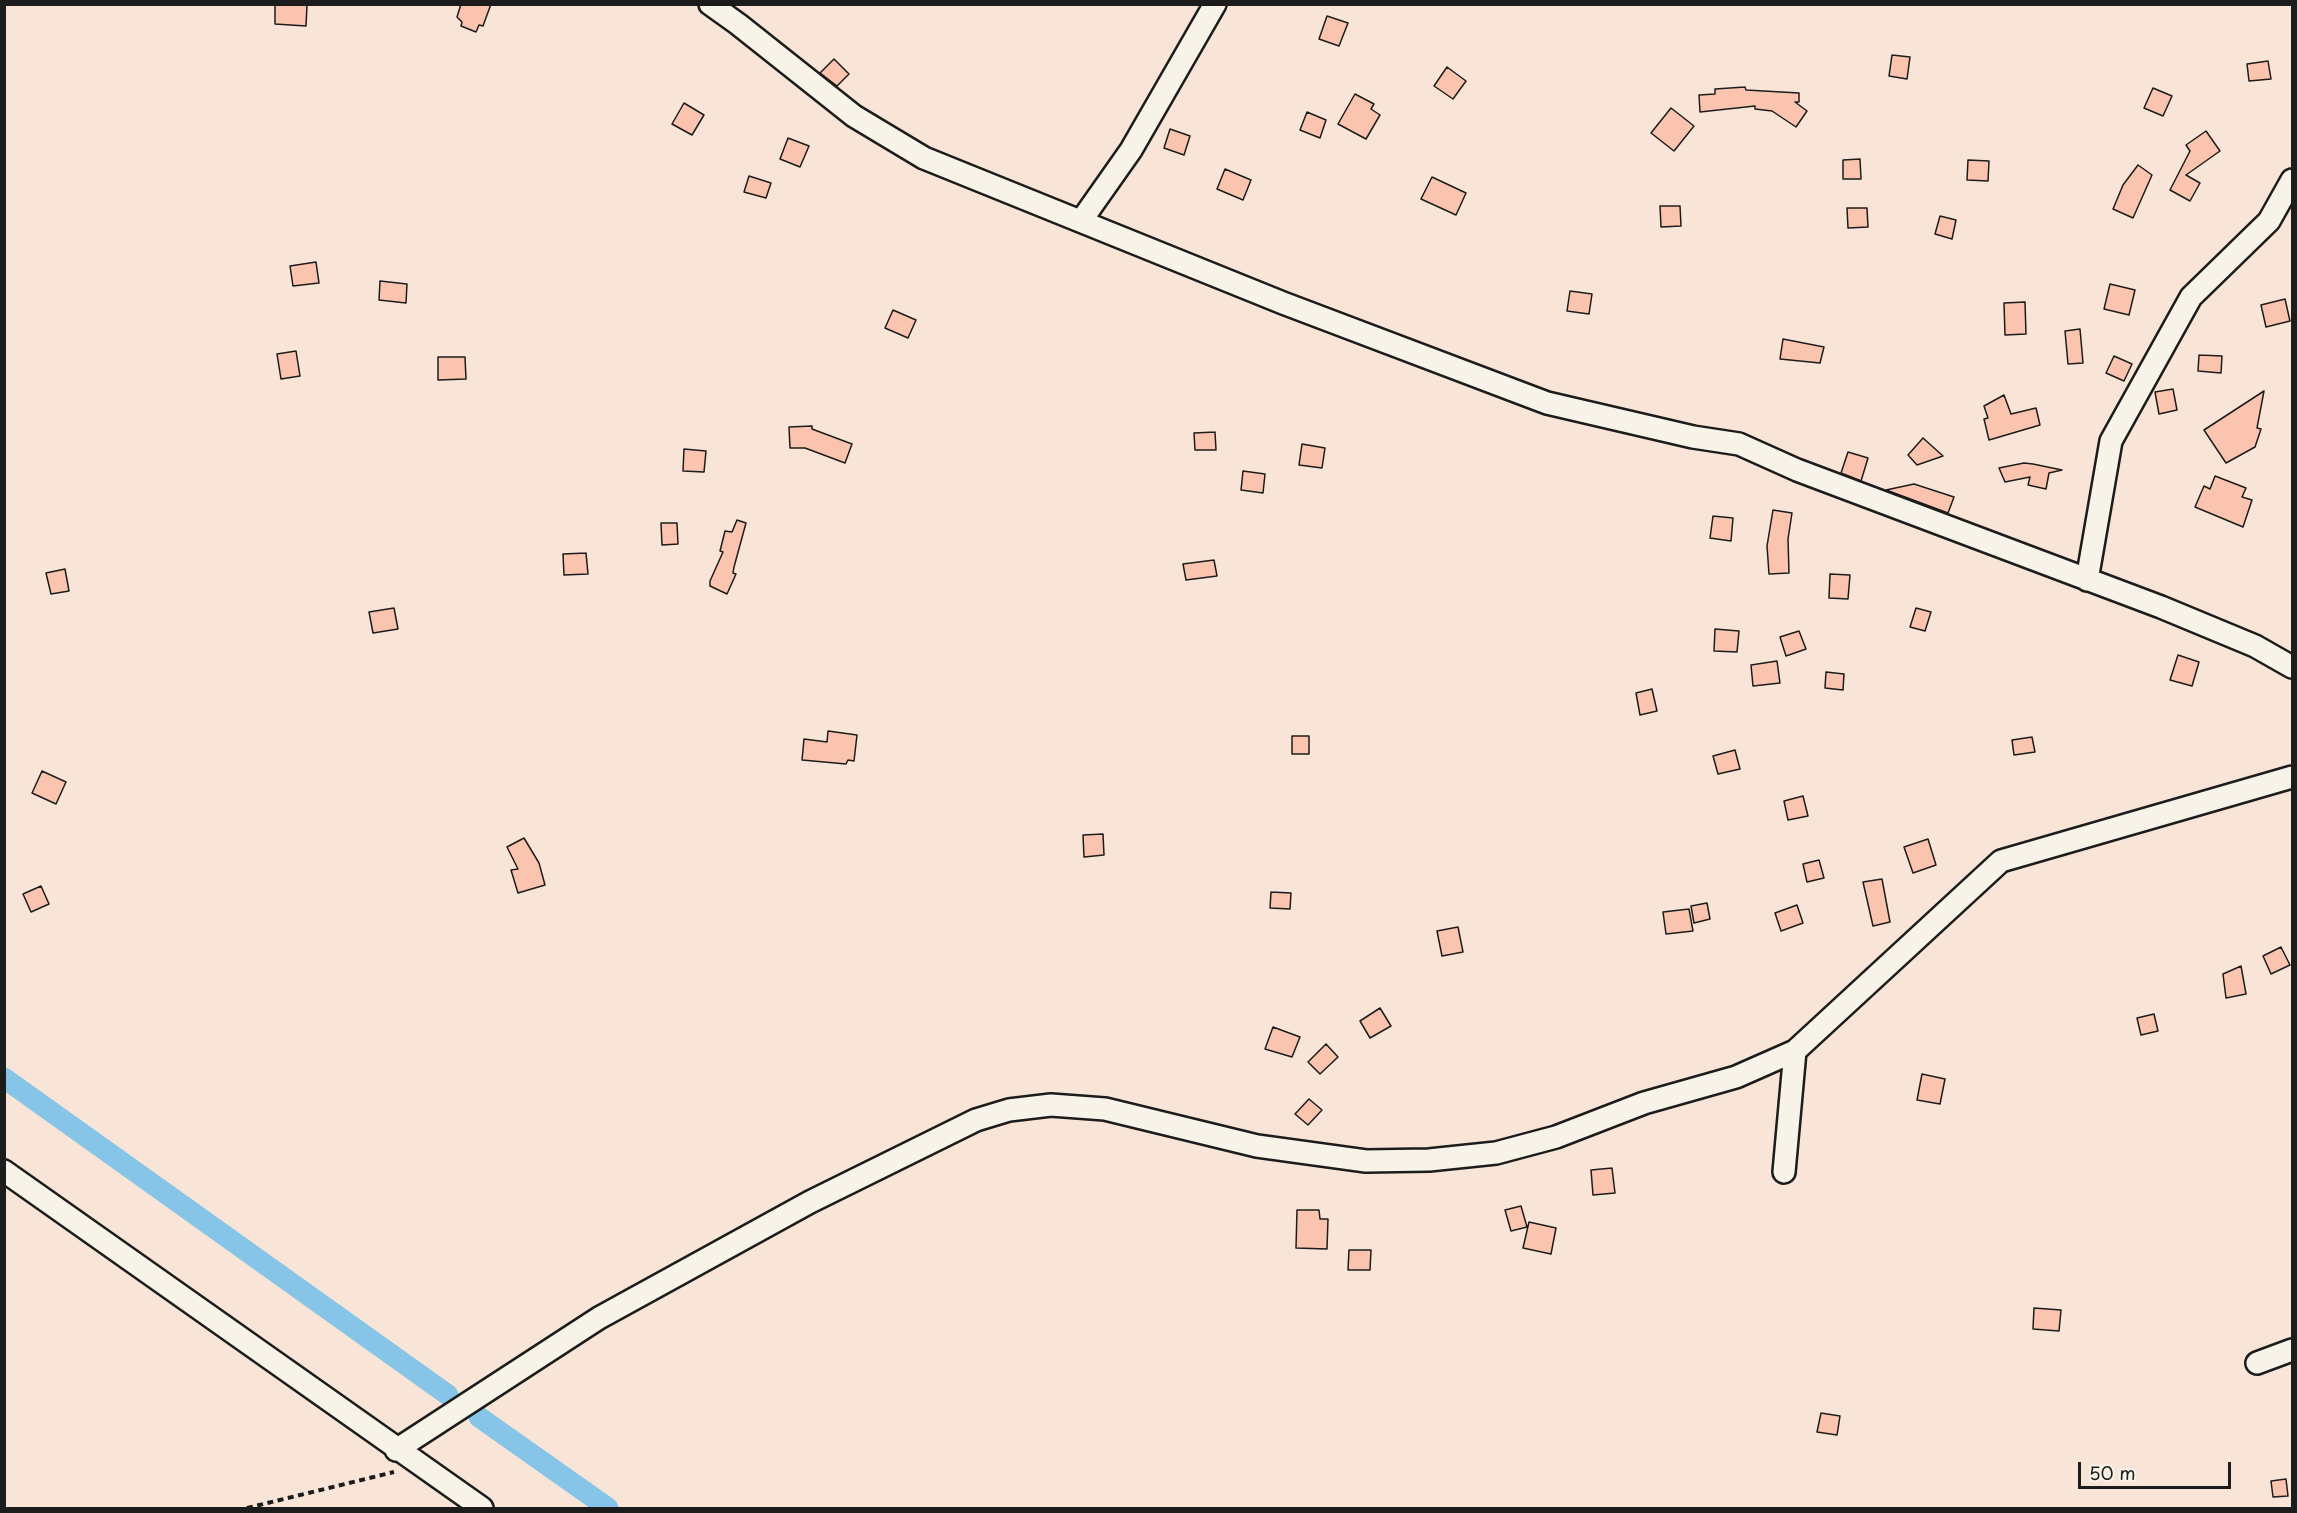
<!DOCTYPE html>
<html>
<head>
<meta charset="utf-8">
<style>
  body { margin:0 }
  #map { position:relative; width:2297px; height:1513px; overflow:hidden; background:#f8e5d7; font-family:"Playpen Sans",sans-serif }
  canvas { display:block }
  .frame { position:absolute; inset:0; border:6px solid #1c1c1c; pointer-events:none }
  .scale { position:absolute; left:2078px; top:1462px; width:153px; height:27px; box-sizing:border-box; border:3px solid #1c1c1c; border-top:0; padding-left:8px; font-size:18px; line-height:21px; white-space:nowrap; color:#1c1c1c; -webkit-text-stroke:4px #f7f3e8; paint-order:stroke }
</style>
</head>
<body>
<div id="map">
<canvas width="2297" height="1513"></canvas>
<div class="frame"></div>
<div class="scale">50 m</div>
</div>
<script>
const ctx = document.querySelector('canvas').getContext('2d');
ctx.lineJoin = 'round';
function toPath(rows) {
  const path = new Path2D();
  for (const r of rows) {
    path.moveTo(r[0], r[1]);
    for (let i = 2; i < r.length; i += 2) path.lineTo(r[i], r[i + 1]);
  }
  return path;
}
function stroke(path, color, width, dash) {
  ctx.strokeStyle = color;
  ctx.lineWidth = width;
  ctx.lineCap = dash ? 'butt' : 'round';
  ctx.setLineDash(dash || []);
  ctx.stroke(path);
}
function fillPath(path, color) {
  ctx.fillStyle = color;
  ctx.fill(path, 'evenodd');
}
const canal = toPath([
  [4,1078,448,1395],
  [479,1417,608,1508]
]);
const building = toPath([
  [275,4,307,5,306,26,275,24,275,4],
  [461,4,491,4,483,26,479,25,476,32,461,26,462,22,457,17,461,4],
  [1327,16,1348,23,1339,46,1319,39,1327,16],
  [1892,55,1910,57,1907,79,1889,76,1892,55],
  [834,59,849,74,837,86,820,73,834,59],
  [2268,61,2271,79,2249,81,2247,64,2268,61],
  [1447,67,1466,81,1453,99,1434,86,1447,67],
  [1745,87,1746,90,1799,93,1799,102,1795,102,1807,111,1796,127,1772,111,1755,109,1755,106,1700,112,1699,95,1715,94,1715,89,1745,87],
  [2153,88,2172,96,2163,116,2144,108,2153,88],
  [1355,94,1374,104,1371,109,1380,115,1366,139,1338,124,1355,94],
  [684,103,704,115,692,135,672,124,684,103],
  [1671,108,1694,126,1674,151,1651,133,1671,108],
  [1307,112,1326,120,1320,138,1300,130,1307,112],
  [1170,129,1190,136,1184,155,1164,148,1170,129],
  [2206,131,2220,151,2186,175,2200,183,2190,201,2170,190,2190,151,2186,145,2206,131],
  [788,138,809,146,800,167,780,159,788,138],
  [1860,159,1861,179,1843,179,1843,160,1860,159],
  [1968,160,1989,161,1988,181,1967,180,1968,160],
  [2138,165,2152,175,2133,218,2113,209,2123,185,2138,165],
  [1225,169,1251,180,1243,200,1217,189,1225,169],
  [749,176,771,183,766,198,744,192,749,176],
  [1432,177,1466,193,1456,215,1421,199,1432,177],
  [1660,206,1680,206,1681,226,1661,227,1660,206],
  [1847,208,1867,208,1868,227,1848,228,1847,208],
  [1940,216,1956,220,1952,239,1935,234,1940,216],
  [316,262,319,283,293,286,290,266,316,262],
  [380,281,407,284,406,303,379,300,380,281],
  [2110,284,2135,290,2129,315,2104,309,2110,284],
  [1570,291,1592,294,1589,314,1567,311,1570,291],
  [2285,299,2290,321,2266,327,2261,305,2285,299],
  [2025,302,2026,334,2005,335,2004,303,2025,302],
  [893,310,916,320,908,338,885,328,893,310],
  [2080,329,2083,363,2068,364,2065,331,2080,329],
  [1783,339,1824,347,1820,363,1780,359,1783,339],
  [296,351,300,376,281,379,277,354,296,351],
  [2199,355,2222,356,2221,373,2198,371,2199,355],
  [2114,356,2132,364,2124,381,2106,373,2114,356],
  [438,357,465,357,466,379,438,380,438,357],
  [2173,389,2177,410,2159,414,2155,392,2173,389],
  [2264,391,2257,428,2261,429,2255,447,2226,463,2204,430,2264,391],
  [2004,395,2011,414,2036,408,2040,425,1989,440,1984,419,1988,418,1984,406,2004,395],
  [812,426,812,429,852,444,845,463,805,448,790,448,789,427,812,426],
  [1215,432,1216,450,1195,450,1194,433,1215,432],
  [1923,438,1943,456,1917,465,1908,455,1923,438],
  [1302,444,1325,448,1322,468,1299,465,1302,444],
  [684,449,706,451,704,472,683,471,684,449],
  [1848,452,1868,458,1861,481,1841,473,1848,452],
  [2024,463,2033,464,2062,470,2049,473,2046,489,2028,485,2030,477,2005,482,1999,468,2024,463],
  [1243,471,1265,474,1263,493,1241,490,1243,471],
  [2215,476,2246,488,2242,497,2252,500,2243,527,2195,507,2204,486,2210,489,2215,476],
  [1914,484,1954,497,1948,513,1886,490,1914,484],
  [1773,510,1792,513,1788,539,1789,573,1769,574,1767,546,1773,510],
  [1713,516,1733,518,1731,541,1710,538,1713,516],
  [737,520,746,523,734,567,733,573,736,574,727,594,710,586,710,581,723,552,720,551,725,531,732,532,737,520],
  [661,523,677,523,678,544,662,545,661,523],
  [586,553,588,574,564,575,563,554,586,553],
  [1214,560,1217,576,1186,580,1183,564,1214,560],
  [65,569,69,591,51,594,46,573,65,569],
  [1830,574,1850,575,1848,599,1829,598,1830,574],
  [394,608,398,629,373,633,369,612,394,608],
  [1916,608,1931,612,1925,631,1910,627,1916,608],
  [1715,629,1739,631,1737,652,1714,651,1715,629],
  [1799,631,1806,649,1786,656,1780,637,1799,631],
  [2178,655,2199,662,2192,686,2170,680,2178,655],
  [1777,661,1780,683,1753,686,1751,665,1777,661],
  [1826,672,1844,674,1843,690,1825,688,1826,672],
  [1652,689,1657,711,1640,715,1636,693,1652,689],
  [828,731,857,735,854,761,848,760,846,764,802,760,804,739,827,742,828,731],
  [1292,736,1309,736,1309,754,1292,754,1292,736],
  [2032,737,2035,752,2014,755,2012,740,2032,737],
  [1735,750,1740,769,1718,774,1713,756,1735,750],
  [42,771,66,782,56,804,32,793,42,771],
  [1803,796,1808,816,1788,820,1784,801,1803,796],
  [1103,834,1104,855,1084,857,1083,835,1103,834],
  [524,838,539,863,545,885,518,893,511,870,518,869,507,847,524,838],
  [1928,839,1936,865,1913,873,1904,847,1928,839],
  [1819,860,1824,878,1807,882,1803,864,1819,860],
  [1882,879,1890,922,1873,926,1863,882,1882,879],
  [41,886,49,904,31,912,23,894,41,886],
  [1271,892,1291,893,1290,909,1270,908,1271,892],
  [1707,903,1710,919,1694,923,1691,906,1707,903],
  [1797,905,1803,923,1781,931,1775,913,1797,905],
  [1689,909,1693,931,1666,934,1663,912,1689,909],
  [1458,927,1463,952,1442,956,1437,931,1458,927],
  [2281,947,2290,965,2271,974,2263,956,2281,947],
  [2241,966,2246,994,2226,998,2223,974,2241,966],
  [1380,1008,1391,1026,1370,1038,1360,1021,1380,1008],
  [2154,1014,2158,1031,2141,1035,2137,1018,2154,1014],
  [1273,1027,1300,1037,1292,1057,1265,1049,1273,1027],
  [1326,1044,1338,1057,1320,1074,1308,1062,1326,1044],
  [1922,1074,1945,1079,1940,1104,1917,1100,1922,1074],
  [1309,1099,1322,1110,1308,1125,1295,1114,1309,1099],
  [1612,1168,1615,1193,1593,1195,1591,1170,1612,1168],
  [1521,1206,1527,1227,1511,1231,1505,1210,1521,1206],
  [1297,1210,1319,1210,1320,1219,1328,1219,1327,1249,1296,1248,1297,1210],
  [1529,1222,1556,1228,1551,1254,1523,1248,1529,1222],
  [1349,1250,1371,1250,1370,1270,1348,1270,1349,1250],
  [2034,1308,2061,1310,2059,1331,2033,1329,2034,1308],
  [1821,1413,1840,1416,1837,1435,1817,1432,1821,1413],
  [2286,1479,2288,1496,2273,1497,2271,1481,2286,1479]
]);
const path = toPath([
  [247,1508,394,1472]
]);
const street = toPath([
  [710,4,738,24,854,116,924,158,1283,303,1547,403,1693,437,1739,444,1797,470,2161,607,2255,646,2292,667],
  [1081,221,1131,150,1215,4],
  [2087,580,2111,441,2191,297,2269,221,2292,180],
  [4,1171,482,1508],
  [1784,1172,1795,1051],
  [2257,1363,2292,1350],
  [396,1450,599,1318,810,1202,976,1120,1009,1110,1051,1105,1105,1109,1257,1146,1366,1161,1429,1160,1496,1153,1556,1137,1644,1103,1736,1077,1795,1051,2001,861,2292,777]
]);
stroke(canal, '#86c5e7', 21);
fillPath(building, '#fbc4ae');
stroke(building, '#1c1c1c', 1.5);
stroke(street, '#1c1c1c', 26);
stroke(path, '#1c1c1c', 4, [6, 4.5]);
stroke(street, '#f7f3e8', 21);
</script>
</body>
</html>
